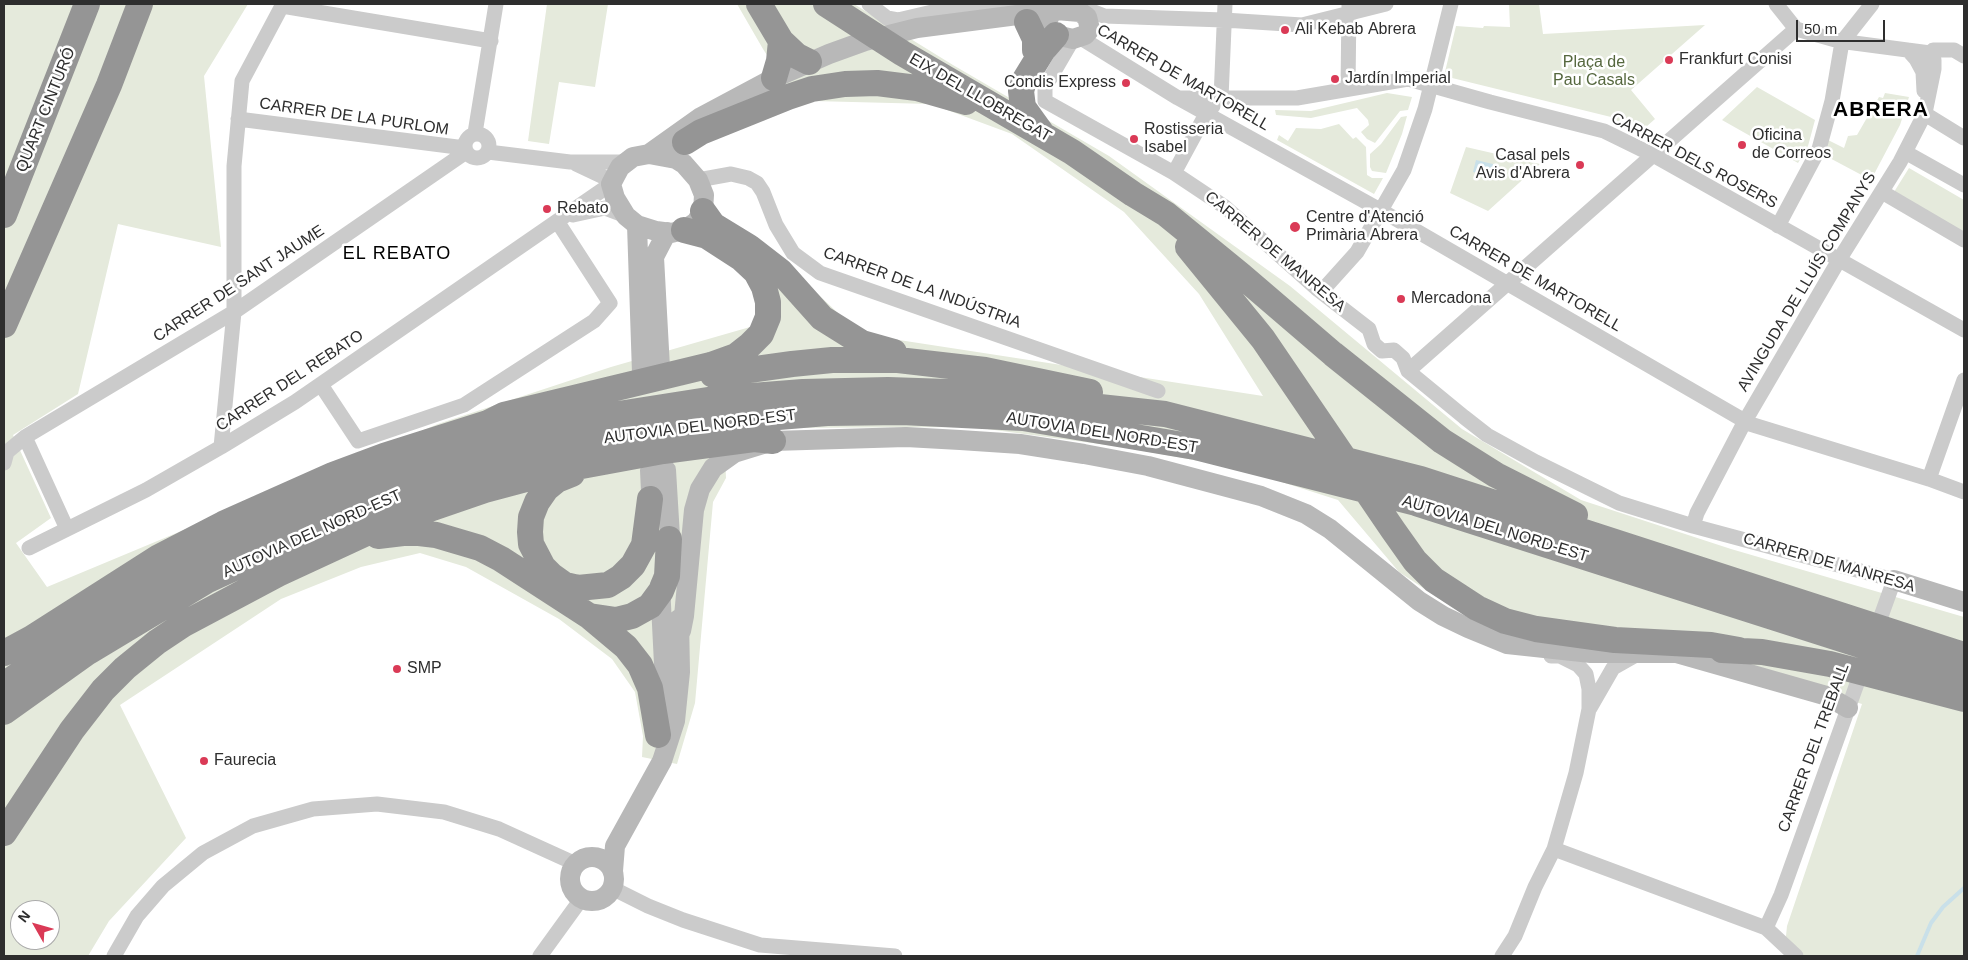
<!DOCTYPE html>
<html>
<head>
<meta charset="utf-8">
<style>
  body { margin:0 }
  #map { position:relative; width:1968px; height:960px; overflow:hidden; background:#fff; font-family:Arial,sans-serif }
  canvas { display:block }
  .frame { position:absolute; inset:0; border:5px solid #2e2e2e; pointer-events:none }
  .north { position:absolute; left:10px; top:900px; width:50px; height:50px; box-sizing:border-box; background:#fff; border:1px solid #ababab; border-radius:50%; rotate:308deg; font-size:14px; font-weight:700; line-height:20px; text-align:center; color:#2e2e2e }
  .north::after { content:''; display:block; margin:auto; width:18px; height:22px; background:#da3a56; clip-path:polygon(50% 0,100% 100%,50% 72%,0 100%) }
  .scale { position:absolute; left:1796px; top:20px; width:89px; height:22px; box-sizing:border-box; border:2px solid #2e2e2e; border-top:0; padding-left:6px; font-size:15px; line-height:18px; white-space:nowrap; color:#2e2e2e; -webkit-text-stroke:4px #fff; paint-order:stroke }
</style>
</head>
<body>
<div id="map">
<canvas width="1968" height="960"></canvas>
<div class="frame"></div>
<div class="north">N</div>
<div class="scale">50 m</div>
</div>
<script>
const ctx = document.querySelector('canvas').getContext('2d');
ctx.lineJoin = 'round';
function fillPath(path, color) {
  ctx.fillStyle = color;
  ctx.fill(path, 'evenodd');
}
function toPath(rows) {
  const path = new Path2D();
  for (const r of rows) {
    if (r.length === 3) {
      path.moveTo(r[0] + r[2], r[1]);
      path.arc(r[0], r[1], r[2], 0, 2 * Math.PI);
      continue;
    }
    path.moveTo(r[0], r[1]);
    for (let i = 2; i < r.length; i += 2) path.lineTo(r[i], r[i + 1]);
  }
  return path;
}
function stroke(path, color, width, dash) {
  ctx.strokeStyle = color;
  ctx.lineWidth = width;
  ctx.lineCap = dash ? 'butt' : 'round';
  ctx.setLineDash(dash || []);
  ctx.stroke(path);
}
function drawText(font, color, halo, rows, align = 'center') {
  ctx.font = font + ' Arial,sans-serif';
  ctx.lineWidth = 5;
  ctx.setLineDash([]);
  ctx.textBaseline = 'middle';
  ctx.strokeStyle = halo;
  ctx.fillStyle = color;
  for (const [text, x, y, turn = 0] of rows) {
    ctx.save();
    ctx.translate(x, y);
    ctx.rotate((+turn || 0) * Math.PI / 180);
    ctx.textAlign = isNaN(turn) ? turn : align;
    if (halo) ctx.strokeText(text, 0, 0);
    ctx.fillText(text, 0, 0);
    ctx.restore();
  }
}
const green = toPath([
  [4,4,248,4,204,76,221,247,118,224,78,394,13,435,51,518,16,543,47,587,438,424,611,367,757,325,784,262,860,334,1263,396,1199,294,1124,212,1012,134,931,104,813,101,800,106,763,49,737,4,854,4,953,65,1109,156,1290,286,1462,429,1581,500,1731,549,1964,617,1964,956,1784,956,1787,926,1862,704,1699,655,1455,609,1399,572,1338,500,1238,468,1122,447,972,427,761,428,724,434,726,478,713,502,695,703,677,764,642,757,643,736,635,692,612,659,559,619,466,567,420,553,361,567,281,599,120,705,186,838,109,921,88,956,4,956],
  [20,910,50,910,50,940,20,940],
  [547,4,608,4,595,87,559,82,549,144,528,141],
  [1509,4,1539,4,1543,34,1705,25,1631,90,1655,119,1638,134,1611,117,1444,76,1456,26,1483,28,1484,26,1510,27],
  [1757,87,1815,120,1808,146,1798,163,1722,120],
  [1387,93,1412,97,1408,110,1400,111,1375,143,1367,139,1361,132,1369,125,1368,120,1357,108,1311,118,1276,115,1275,110,1311,111],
  [1885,93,1909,97,1900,125,1871,180,1824,155,1828,140,1844,148,1848,136,1857,135,1879,97,1883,98],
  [1407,116,1402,134,1386,173,1372,171,1370,167,1370,154,1381,144,1401,117],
  [1339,124,1353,139,1356,137,1366,147,1367,175,1372,178,1383,178,1374,194,1277,140,1279,135,1288,141,1296,128,1321,129],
  [1466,147,1540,164,1488,211,1450,193],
  [1909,168,1964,200,1964,235,1894,192]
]);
const water = toPath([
  [1476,160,1497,165,1494,177,1473,172]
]);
const stream = toPath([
  [1917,956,1931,923,1943,907,1964,888]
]);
const street = toPath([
  [869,4,887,18,898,20,949,8,989,4,1028,9],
  [1776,4,1796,29,1839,41,1930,53],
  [282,6,491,41],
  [1080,12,1094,12,1104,16,1224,20,1302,25,1386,4],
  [1081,38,1178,98,1382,211,1750,424,1929,479,1964,492],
  [1073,39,1045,87,1045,101,1174,173,1225,207,1316,288,1369,329,1374,344,1382,351,1394,350,1403,358,1408,371,1464,417,1487,435,1536,462,1619,503,1693,526,1894,580,1875,633],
  [1908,50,1916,59,1923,72,1924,91],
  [1925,60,1933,50,1954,50,1964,56],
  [1348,89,1349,4],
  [1181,98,1297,98,1408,79,1490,102,1604,131,1653,155,1964,330],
  [1221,98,1225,4],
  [1925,114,1964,138],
  [238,119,465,148],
  [475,133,496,4],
  [477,146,12],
  [488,152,570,162,627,162],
  [1905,152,1964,185],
  [576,164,612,181],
  [1174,173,1206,114,1213,106],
  [698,180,731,174,748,178,757,183,763,192,776,225,793,253,820,273,1158,391],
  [1882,192,1964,240],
  [573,215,605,208,626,216],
  [1778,226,1819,149,1832,101,1842,42,1872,4],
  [1321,292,1357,252,1404,170,1425,109,1451,4],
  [1408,371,1796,29],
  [321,385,358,441,464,405,594,321,610,303,557,221],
  [25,437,67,529],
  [221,447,234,312,234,166,242,81,283,4],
  [4,463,7,452,25,437,234,312,466,152],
  [1929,479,1964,380],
  [1693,526,1697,513,1745,421,1839,260,1900,162,1925,113,1934,69,1934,60,1930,53],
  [29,548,146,490,221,447,295,402,611,184],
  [1590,708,1613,668,1636,655],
  [1554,849,1766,928,1796,956],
  [612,888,648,906,683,920,760,945,895,956],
  [1766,928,1781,895,1863,667],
  [114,956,137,916,163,886,203,853,253,826,313,809,377,804,444,812,499,829,576,864],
  [540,956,582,898],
  [1502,956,1515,936,1535,887,1554,849,1576,773,1589,709,1589,689,1586,674,1578,665,1560,656,1551,656]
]);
const secondary = toPath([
  [649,154,701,117,774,78,829,54,865,41,917,28,1056,10,1080,12,1087,17,1090,29,1085,35,1073,39,1056,35,1046,27,1046,23,1051,14,1056,10],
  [649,154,676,159,684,164,698,180,704,195,703,211,696,222,684,230,671,233,656,231,637,225,626,216,615,198,611,184,620,167,633,157,649,154],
  [637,225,642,373],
  [660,368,654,257,667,232],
  [650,470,652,513],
  [666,470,671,553],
  [1894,580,1964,602],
  [660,585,664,664,664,690,660,715],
  [681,631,684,616,694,510,700,489,713,468,734,453,773,441,906,437,960,440,1020,444,1084,454,1148,466,1261,496,1306,514,1330,529,1419,601,1443,616,1468,628,1507,644,1591,653,1676,653,1827,696,1848,708],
  [592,879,22],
  [613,871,615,846,662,761,675,721,680,672,679,619]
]);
const highway = toPath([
  [759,4,781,41,797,56,809,62],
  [826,4,902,53,1072,152,1133,194,1166,214,1242,276,1333,354,1442,441,1496,475,1575,515],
  [1027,22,1035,39,1035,50],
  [774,78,779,61,781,41],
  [1041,132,1023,107,1021,91,1024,81,1043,50,1056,35],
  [685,142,701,132,788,97,812,89,845,84,877,83,917,88,966,102],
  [703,211,713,225,749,247,780,271,822,318,862,343,894,352],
  [4,215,87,4],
  [1188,247,1263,339,1393,530,1415,561,1434,580,1477,608,1505,621,1536,629,1615,640,1711,645,1739,650],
  [4,325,109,85,140,4],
  [713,375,792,364,832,360,898,360,985,370,1090,392],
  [572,474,557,480,546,489,537,502,531,517,530,532,531,544,543,567,551,575,565,585,578,588,608,585,621,577,633,565,644,545,650,499],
  [378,536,403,533,419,533,436,535,480,548,501,559,589,616,626,647,640,665,650,688,658,735],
  [589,616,616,620,632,616,650,606,661,591,667,576,669,539],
  [1722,650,1762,652,1830,664,1964,699],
  [4,653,32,638,159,557,223,524,333,475,384,456,488,423,504,415,711,365,736,356,750,345,761,334,768,317,768,302,764,287,756,272,741,258,707,236,684,230],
  [4,685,81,630,193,563,315,504,425,461,593,418,714,399,803,392,888,390,1008,394,1053,402,1165,414,1421,479,1964,655],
  [4,712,88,652,206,581,349,515,441,480,539,452,600,439,754,419,827,413,902,412,1023,418,1195,447,1416,503,1964,678],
  [4,833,72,730,103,690,125,668,157,642,184,624,278,574,386,524,485,490,560,470,663,451,754,439,773,441]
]);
const markers = [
  [1285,30,5,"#da3a56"],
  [1669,60,5,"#da3a56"],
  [1335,79,5,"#da3a56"],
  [1126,83,5,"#da3a56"],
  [1134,139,5,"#da3a56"],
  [1742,145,5,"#da3a56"],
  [1580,165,5,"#da3a56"],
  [547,209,5,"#da3a56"],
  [1295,227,6,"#da3a56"],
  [1401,299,5,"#da3a56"],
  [397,669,5,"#da3a56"],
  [204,761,5,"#da3a56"]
];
const poiNames = [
  ["Ali Kebab Abrera",1295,30],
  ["Frankfurt Conisi",1679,60],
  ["Jardín Imperial",1345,79],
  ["Condis Express",1116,83,"right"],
  ["Rostisseria",1144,130],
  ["Isabel",1144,148],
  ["Oficina",1752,136],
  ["de Correos",1752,154],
  ["Casal pels",1570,156,"right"],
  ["Avis d'Abrera",1570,174,"right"],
  ["Rebato",557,209],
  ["Centre d'Atenció",1306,218],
  ["Primària Abrera",1306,236],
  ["Mercadona",1411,299],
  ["SMP",407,669],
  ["Faurecia",214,761]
];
const parkNames = [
  ["Plaça de",1594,63],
  ["Pau Casals",1594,81]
];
const streetNames = [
  ["CARRER DE MARTORELL",1183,78,30],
  ["EIX DEL LLOBREGAT",980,98,30],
  ["QUART CINTURÓ",46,110,-68],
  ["CARRER DE LA PURLOM",354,117,8],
  ["CARRER DELS ROSERS",1694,161,28],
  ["CARRER DE MANRESA",1275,252,40],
  ["CARRER DE MARTORELL",1535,279,30],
  ["AVINGUDA DE LLUÍS COMPANYS",1807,282,-59],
  ["CARRER DE SANT JAUME",239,284,-33],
  ["CARRER DE LA INDÚSTRIA",922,288,20],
  ["CARRER DEL REBATO",290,381,-33],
  ["AUTOVIA DEL NORD-EST",700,427,-7],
  ["AUTOVIA DEL NORD-EST",1102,433,9],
  ["AUTOVIA DEL NORD-EST",1495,529,17],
  ["AUTOVIA DEL NORD-EST",312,534,-24],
  ["CARRER DE MANRESA",1829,563,16],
  ["CARRER DEL TREBALL",1814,748,-70]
];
const neighbourhoodNames = [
  ["EL REBATO",397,254]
];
const districtNames = [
  ["ABRERA",1881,110]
];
fillPath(green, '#e5eadc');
fillPath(water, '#c9e0e9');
stroke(stream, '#c9e0e9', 4);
stroke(street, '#cbcbcb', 15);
stroke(secondary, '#b8b8b8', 20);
stroke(highway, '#959595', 26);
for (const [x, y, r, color] of markers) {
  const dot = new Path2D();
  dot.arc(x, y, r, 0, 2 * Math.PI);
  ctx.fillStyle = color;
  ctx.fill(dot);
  stroke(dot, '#fff', 2);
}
drawText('16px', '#2e2e2e', '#fff', poiNames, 'left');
drawText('16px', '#55673e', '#fff', parkNames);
drawText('16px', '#2e2e2e', '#fff', streetNames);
ctx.letterSpacing = '1px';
drawText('18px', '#000', '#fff', neighbourhoodNames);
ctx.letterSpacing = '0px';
ctx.letterSpacing = '1px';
drawText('bold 21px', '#000', '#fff', districtNames);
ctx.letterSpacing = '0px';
</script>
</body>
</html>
